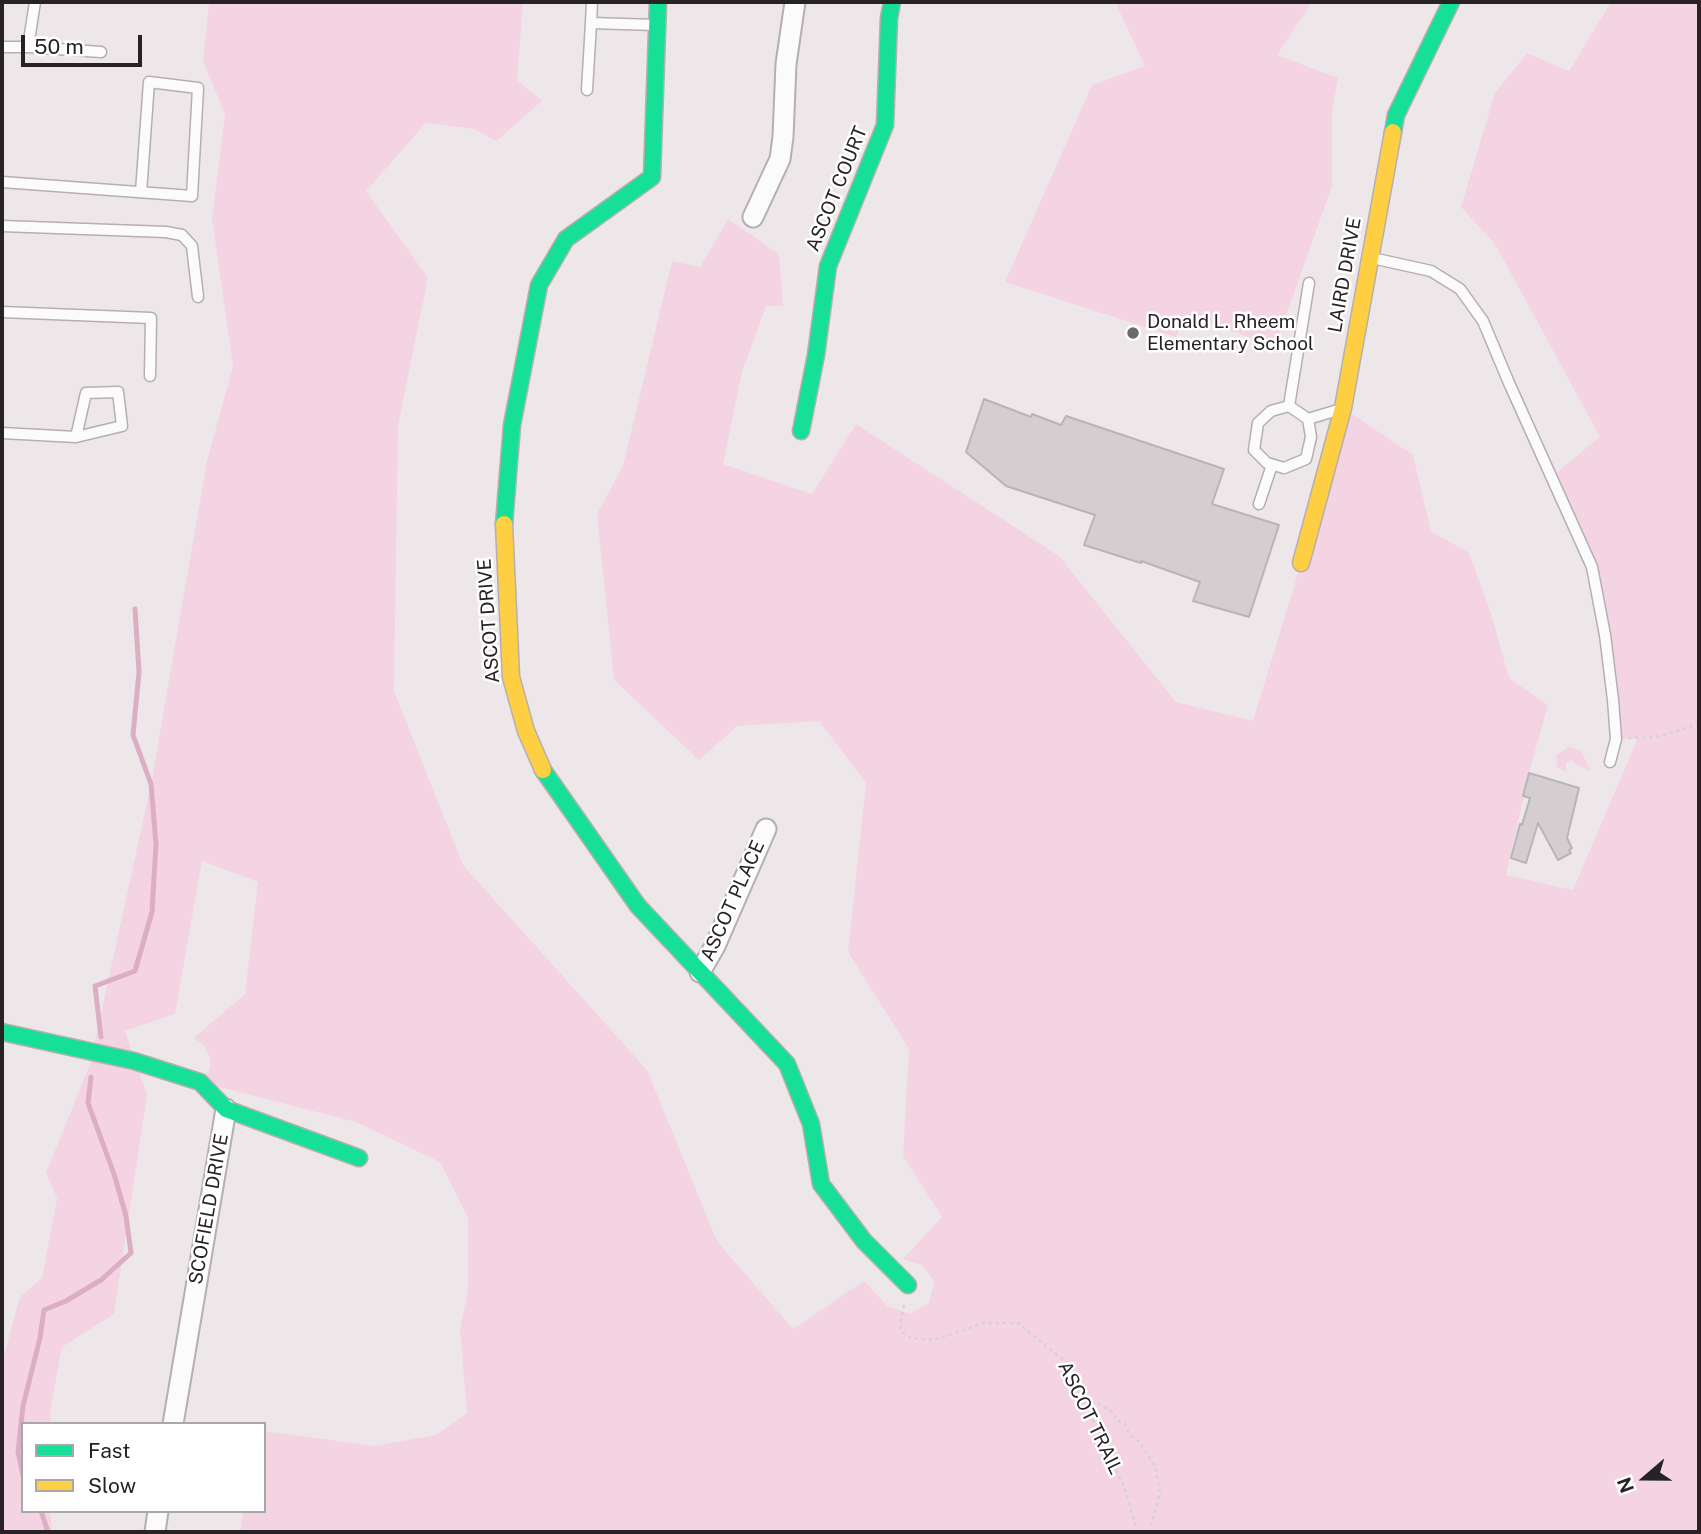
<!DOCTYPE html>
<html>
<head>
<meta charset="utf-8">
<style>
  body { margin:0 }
  #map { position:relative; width:1701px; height:1534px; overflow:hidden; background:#eee7ea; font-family:"Public Sans",sans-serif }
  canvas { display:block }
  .frame { position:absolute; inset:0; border:4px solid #272325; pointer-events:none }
  .legend { position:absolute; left:21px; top:1422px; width:245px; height:91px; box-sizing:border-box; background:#fff; border:2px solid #a9a7a8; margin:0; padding:9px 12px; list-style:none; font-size:21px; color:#272325 }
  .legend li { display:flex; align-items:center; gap:14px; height:35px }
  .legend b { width:35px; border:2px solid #a9a7a8 }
  .north { position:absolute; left:1610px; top:1443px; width:70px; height:70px; -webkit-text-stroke:5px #fff; paint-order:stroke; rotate:250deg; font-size:19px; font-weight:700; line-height:28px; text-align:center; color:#272325 }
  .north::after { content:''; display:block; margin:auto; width:24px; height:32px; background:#272325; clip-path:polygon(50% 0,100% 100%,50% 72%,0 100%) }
  .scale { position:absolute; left:21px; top:35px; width:121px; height:32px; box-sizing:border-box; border:4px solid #272325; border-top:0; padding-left:9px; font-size:21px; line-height:24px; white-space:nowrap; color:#272325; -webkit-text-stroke:5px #fff; paint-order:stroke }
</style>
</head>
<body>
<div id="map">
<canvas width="1701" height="1534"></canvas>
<div class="frame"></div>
<ul class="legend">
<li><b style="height:9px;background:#16e098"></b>Fast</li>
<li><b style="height:9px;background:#ffcf43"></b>Slow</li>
</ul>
<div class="north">N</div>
<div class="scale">50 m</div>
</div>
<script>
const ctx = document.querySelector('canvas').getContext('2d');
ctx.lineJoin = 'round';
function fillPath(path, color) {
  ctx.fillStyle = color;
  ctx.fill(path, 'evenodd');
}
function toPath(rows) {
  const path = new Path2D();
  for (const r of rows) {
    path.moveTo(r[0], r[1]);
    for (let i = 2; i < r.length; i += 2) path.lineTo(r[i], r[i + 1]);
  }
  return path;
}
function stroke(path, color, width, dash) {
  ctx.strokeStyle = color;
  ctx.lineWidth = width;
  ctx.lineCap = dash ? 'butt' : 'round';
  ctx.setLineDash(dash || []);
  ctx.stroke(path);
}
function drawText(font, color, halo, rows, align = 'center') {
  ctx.font = font + ' "Public Sans",sans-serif';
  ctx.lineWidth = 5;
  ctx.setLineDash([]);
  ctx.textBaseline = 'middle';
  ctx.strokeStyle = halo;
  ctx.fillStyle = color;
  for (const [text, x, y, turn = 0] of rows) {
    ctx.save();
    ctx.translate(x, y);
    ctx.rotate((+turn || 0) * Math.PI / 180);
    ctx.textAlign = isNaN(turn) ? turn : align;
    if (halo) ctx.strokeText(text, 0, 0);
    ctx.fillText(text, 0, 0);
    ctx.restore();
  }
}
const green = toPath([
  [209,2,523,2,517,80,542,101,496,141,474,129,426,123,366,191,428,278,398,425,394,691,463,865,647,1070,717,1241,793,1329,864,1281,887,1306,910,1314,929,1303,934,1281,922,1265,903,1259,942,1217,903,1156,909,1049,848,952,866,783,819,721,737,726,699,760,614,680,597,514,623,466,672,261,700,267,728,219,779,254,783,306,766,306,742,372,723,464,812,494,856,424,1059,556,1176,702,1253,721,1301,563,1343,408,1413,455,1431,531,1469,553,1491,613,1509,678,1548,705,1529,773,1506,875,1573,890,1638,738,1616,739,1592,567,1551,477,1600,437,1495,244,1461,207,1495,93,1527,53,1569,71,1610,4,1608,2,1699,2,1699,1532,240,1532,243,1511,264,1511,264,1431,374,1446,436,1435,467,1413,460,1329,468,1291,468,1218,440,1162,356,1122,200,1082,210,1069,210,1059,204,1045,194,1038,245,994,258,882,202,861,175,1014,125,1031,147,1095,114,1314,62,1347,51,1406,50,1424,23,1424,23,1511,50,1511,52,1532,2,1532,2,1362,20,1297,42,1278,57,1198,46,1173,90,1064,151,784,207,461,233,366,212,219,225,114,203,61],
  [1115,2,1312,2,1277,55,1338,78,1332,111,1332,186,1275,347,1186,314,1176,337,1005,282,1092,85,1145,66],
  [1569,747,1580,750,1591,771,1580,767,1571,760,1566,763,1566,772,1557,767,1556,755]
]);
const stream = toPath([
  [101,1037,95,986,135,971,152,912,156,844,151,784,133,735,139,672,135,609],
  [23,1475,18,1452,23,1406,40,1338,44,1310,66,1301,101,1280,131,1253,126,1216,114,1174,88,1103,91,1077],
  [41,1511,48,1532]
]);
const building = toPath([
  [984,399,1031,417,1032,414,1061,425,1066,416,1224,469,1212,504,1279,525,1249,617,1193,601,1200,582,1141,561,1141,563,1084,545,1095,515,1006,486,966,452,984,399],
  [1529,773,1579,788,1567,838,1572,848,1569,850,1571,853,1558,860,1538,823,1526,863,1511,858,1520,824,1522,825,1530,798,1523,796,1529,773]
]);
const path = toPath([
  [1628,738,1657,737,1699,724],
  [904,1305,900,1327,904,1334,911,1338,934,1340,984,1323,1018,1323,1066,1362,1125,1489,1137,1532],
  [1084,1400,1099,1404,1114,1413,1116,1420,1125,1424,1129,1434,1140,1443,1155,1466,1160,1492,1149,1532]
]);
const lane = toPath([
  [591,23,592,2],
  [2,47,28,47,35,2],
  [28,47,101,52],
  [587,90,591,23,656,25],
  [2,182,192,196,198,88,149,82,141,192],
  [2,226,166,232,182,235,192,246,198,297],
  [1372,258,1431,271,1460,289,1483,321,1509,383,1592,567,1605,635,1613,700,1616,739,1610,762],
  [2,312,151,318,150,376],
  [1289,406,1308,419,1311,437,1306,459,1284,468,1267,463,1254,450,1258,423,1271,411,1289,406],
  [1289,406,1309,283],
  [1308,419,1338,410],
  [2,433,76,437,122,426,118,392,86,393,76,437],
  [1259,504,1272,465]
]);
const street = toPath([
  [753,217,780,159,783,137,786,64,795,2],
  [700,972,715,946,766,829],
  [173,1424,226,1109],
  [155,1532,158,1511]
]);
const fast = toPath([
  [1393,132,1396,115,1451,2],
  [801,431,816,355,828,266,885,125,889,18,892,2],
  [504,524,512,425,539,285,566,239,652,177,658,2],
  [543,770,638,906,787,1064,811,1124,821,1184,864,1241,908,1285],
  [2,1032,134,1061,200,1082,226,1109,359,1158]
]);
const slow = toPath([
  [504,524,511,677,526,731,543,770],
  [1301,563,1343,408,1393,132]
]);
const markers = [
  [1133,333,7,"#6d686a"]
];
const streetNames = [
  ["ASCOT COURT",837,189,-68],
  ["LAIRD DRIVE",1345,275,-80],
  ["ASCOT DRIVE",489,621,-94],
  ["ASCOT PLACE",733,901,-66],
  ["SCOFIELD DRIVE",209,1209,-80],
  ["ASCOT TRAIL",1090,1418,64]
];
const poiNames = [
  ["Donald L. Rheem",1147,322],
  ["Elementary School",1147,344]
];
fillPath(green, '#f4d4e2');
stroke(stream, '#dcaec3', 5);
fillPath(building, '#d4ced0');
stroke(building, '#b9b4b6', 2);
stroke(lane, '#b5afb2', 13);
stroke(street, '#b5afb2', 23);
stroke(fast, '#b5afb2', 19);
stroke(slow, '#b5afb2', 19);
stroke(path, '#d6d3d5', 2.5, [3.5, 3.5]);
stroke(lane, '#fcfbfc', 10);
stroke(street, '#fcfbfc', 19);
stroke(fast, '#16e098', 16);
stroke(slow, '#ffcf43', 16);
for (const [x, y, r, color] of markers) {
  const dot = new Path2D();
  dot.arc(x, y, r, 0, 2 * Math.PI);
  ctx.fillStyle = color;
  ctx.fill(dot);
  stroke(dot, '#fff', 2.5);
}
drawText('19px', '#272325', '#fff', streetNames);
drawText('19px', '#272325', '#fff', poiNames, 'left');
</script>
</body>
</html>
